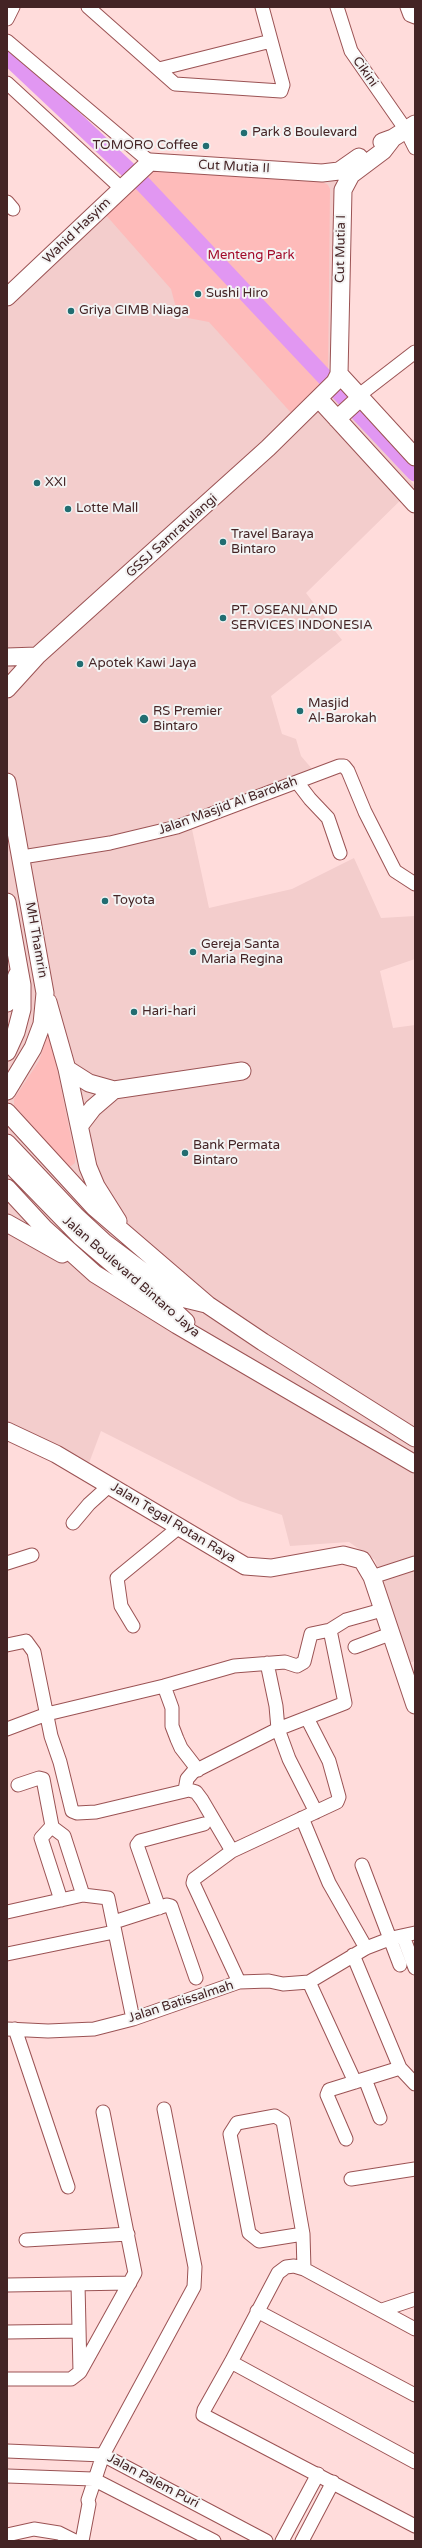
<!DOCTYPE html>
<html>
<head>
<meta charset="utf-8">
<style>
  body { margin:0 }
  #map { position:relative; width:422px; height:2548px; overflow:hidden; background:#ffdcdb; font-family:"Varela Round",sans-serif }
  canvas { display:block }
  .frame { position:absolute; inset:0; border:8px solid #442425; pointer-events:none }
</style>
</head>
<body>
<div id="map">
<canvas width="422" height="2548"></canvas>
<div class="frame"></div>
</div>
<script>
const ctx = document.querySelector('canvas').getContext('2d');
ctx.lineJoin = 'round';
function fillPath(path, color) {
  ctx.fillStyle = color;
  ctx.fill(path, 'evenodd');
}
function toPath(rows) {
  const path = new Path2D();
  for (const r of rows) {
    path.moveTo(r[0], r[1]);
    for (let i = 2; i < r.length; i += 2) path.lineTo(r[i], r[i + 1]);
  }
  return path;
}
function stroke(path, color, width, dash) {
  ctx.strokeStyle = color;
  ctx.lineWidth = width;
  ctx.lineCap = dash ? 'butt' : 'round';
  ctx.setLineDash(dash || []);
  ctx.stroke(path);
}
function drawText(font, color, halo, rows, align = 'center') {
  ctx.font = font + ' "Varela Round",sans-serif';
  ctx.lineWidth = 4;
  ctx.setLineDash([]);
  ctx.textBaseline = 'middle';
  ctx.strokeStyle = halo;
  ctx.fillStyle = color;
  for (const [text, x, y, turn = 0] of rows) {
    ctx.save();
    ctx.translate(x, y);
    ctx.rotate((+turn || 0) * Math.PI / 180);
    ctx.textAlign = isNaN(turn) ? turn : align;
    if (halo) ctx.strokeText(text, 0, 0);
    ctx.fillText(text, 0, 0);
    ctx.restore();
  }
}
const built = toPath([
  [147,169,337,175,329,385,415,486,306,593,342,640,271,696,282,734,296,739,301,756,313,770,190,820,209,908,292,889,354,858,381,918,415,916,415,959,380,971,393,1028,415,1025,415,1661,406,1664,375,1560,349,1542,290,1546,282,1515,240,1501,101,1431,89,1463,7,1427,7,305]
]);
const green = toPath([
  [148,171,321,181,328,185,330,189,328,381,294,416,209,322,188,318,176,308,171,289,105,214],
  [49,1030,75,1157,75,1163,71,1166,68,1166,14,1105,14,1099,39,1061]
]);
const river = toPath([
  [7,56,143,184,415,473]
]);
const minor = toPath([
  [88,7,175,84,281,91,283,85,262,7],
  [337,7,351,51,406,130,415,148],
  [407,7,410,15,415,17],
  [7,19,13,7],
  [7,41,150,162],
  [159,69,271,41],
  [7,83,121,188],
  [7,202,13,209],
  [358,396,415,352],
  [297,782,310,799,328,818,340,853],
  [22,857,110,843,177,827,339,766,344,766,348,771,365,812,395,871,415,884],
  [73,1523,89,1504,110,1485],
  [7,1563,32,1555],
  [372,1577,415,1563],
  [133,1626,121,1606,117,1578,178,1528],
  [7,1645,26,1641,34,1652,51,1736,60,1762,72,1811,77,1813,96,1812,189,1790,196,1792,202,1800,232,1851],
  [355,1647,390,1634],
  [267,1663,276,1706,278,1729,289,1759,316,1812],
  [164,1686,172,1708,172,1726,177,1739,181,1748,198,1770],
  [7,1729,47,1714,164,1686,234,1666,285,1662,297,1666,304,1662,311,1634,330,1630,346,1620,382,1610],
  [18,1785,39,1778,43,1779,52,1826,41,1838,61,1900],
  [185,1790,187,1779,193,1772,278,1729,345,1703,330,1630],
  [302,1818,329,1883,366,1948],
  [52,1827,64,1836,83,1895],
  [362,1865,400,1965],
  [159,1908,137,1845,140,1841,204,1824],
  [7,1912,83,1895,108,1898,133,2019],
  [114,1922,167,1905,171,1906,196,1978],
  [403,1936,415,1968],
  [7,1954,114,1932],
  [353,1955,400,2068],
  [239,1982,193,1883,194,1879,232,1851,337,1802,339,1797,329,1761,307,1718],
  [309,1982,355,2082],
  [7,2029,48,2031,94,2029,133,2019,239,1982,269,1981,283,1984,309,1982,366,1948,392,1938,415,1933],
  [15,2029,68,2187],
  [365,2079,380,2118],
  [346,2139,327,2095,329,2090,400,2068,415,2084],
  [351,2179,415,2169],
  [303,2234,259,2241,249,2233,230,2134,237,2123,275,2116,283,2121,303,2234,304,2269],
  [26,2240,128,2234],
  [7,2285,130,2283],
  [382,2310,415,2299],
  [257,2311,415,2395],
  [415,2329,304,2269,294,2266,286,2267,278,2273,231,2362,204,2410,203,2415,415,2526],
  [7,2332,79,2331],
  [231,2362,415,2462],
  [80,2372,135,2273,103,2112],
  [7,2379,71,2379,80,2372,78,2284],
  [7,2451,103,2455,266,2541],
  [7,2476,93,2479,214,2541],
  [7,2535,34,2529,59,2533,75,2541],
  [82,2541,89,2504,88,2500,103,2455,194,2287,195,2267,164,2109],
  [282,2541,318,2474],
  [302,2541,333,2482]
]);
const major = toPath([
  [382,142,393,138,415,124],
  [7,297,150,162,322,173,339,171,359,157],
  [339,374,415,457],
  [319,399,415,504],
  [337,419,360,398],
  [7,657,37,656],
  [7,689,37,656,268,448,335,382,339,374,343,190,351,175,383,151,393,138],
  [7,782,45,993,42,1024,33,1048,7,1091],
  [7,902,22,985,22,1009,16,1032,7,1052],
  [48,1002,67,1069,88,1167,96,1186,118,1221],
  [7,1003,17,975],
  [67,1069,89,1083,114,1090,242,1071],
  [7,1112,94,1207,208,1305,263,1342,415,1438],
  [80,1125,93,1108,114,1090],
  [7,1143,77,1217,104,1242,177,1297,206,1304],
  [7,1161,81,1237,115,1266,170,1307,186,1322],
  [7,1188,44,1228,95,1274,177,1325,415,1464],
  [7,1223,62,1254],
  [7,1431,56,1454,245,1566,271,1568,343,1555,362,1560,372,1577,415,1705]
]);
const markers = [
  [244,133,4,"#216d71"],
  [206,146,4,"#216d71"],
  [198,294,4,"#216d71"],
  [71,311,4,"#216d71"],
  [37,483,4,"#216d71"],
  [68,509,4,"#216d71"],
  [223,542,4,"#216d71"],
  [223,618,4,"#216d71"],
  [80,664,4,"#216d71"],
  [300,711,4,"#216d71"],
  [144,719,5,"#216d71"],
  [105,901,4,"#216d71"],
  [193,952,4,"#216d71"],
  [134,1012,4,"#216d71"],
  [185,1153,4,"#216d71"]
];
const streetNames = [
  ["Cikini",365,72,55],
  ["Cut Mutia II",234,167,3],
  ["Wahid Hasyim",77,231,-44],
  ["Cut Mutia I",341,249,-89],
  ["GSSJ Samratulangi",172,536,-42],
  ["Jalan Masjid Al Barokah",228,806,-20],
  ["MH Thamrin",36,940,80],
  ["Jalan Boulevard Bintaro Jaya",131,1277,41],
  ["Jalan Tegal Rotan Raya",173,1523,31],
  ["Jalan Batissalmah",181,2002,-18],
  ["Jalan Palem Puri",153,2481,28]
];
const poiNames = [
  ["Park 8 Boulevard",252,133],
  ["TOMORO Coffee",198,146,"right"],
  ["Sushi Hiro",206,294],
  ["Griya CIMB Niaga",79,311],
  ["XXI",45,483],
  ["Lotte Mall",76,509],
  ["Travel Baraya",231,535],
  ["Bintaro",231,550],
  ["PT. OSEANLAND",231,611],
  ["SERVICES INDONESIA",231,626],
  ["Apotek Kawi Jaya",88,664],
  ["Masjid",308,704],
  ["Al-Barokah",308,719],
  ["RS Premier",153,712],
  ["Bintaro",153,727],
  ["Toyota",113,901],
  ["Gereja Santa",201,945],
  ["Maria Regina",201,960],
  ["Hari-hari",142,1012],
  ["Bank Permata",193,1146],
  ["Bintaro",193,1161]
];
const parkNames = [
  ["Menteng Park",251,256]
];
fillPath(built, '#f3cdcc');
fillPath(green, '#febbba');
stroke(river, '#e197f2', 17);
stroke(minor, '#9b5354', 15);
stroke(major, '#9b5354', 19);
stroke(minor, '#fff', 13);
stroke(major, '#fff', 17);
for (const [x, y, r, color] of markers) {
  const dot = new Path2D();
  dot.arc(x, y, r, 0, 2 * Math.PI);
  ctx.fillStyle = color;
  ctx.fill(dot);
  stroke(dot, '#f3f3f3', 1.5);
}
drawText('13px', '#442425', '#f3f3f3', streetNames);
drawText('13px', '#442425', '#f3f3f3', poiNames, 'left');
drawText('13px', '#a30c2b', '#f3f3f3', parkNames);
</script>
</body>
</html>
